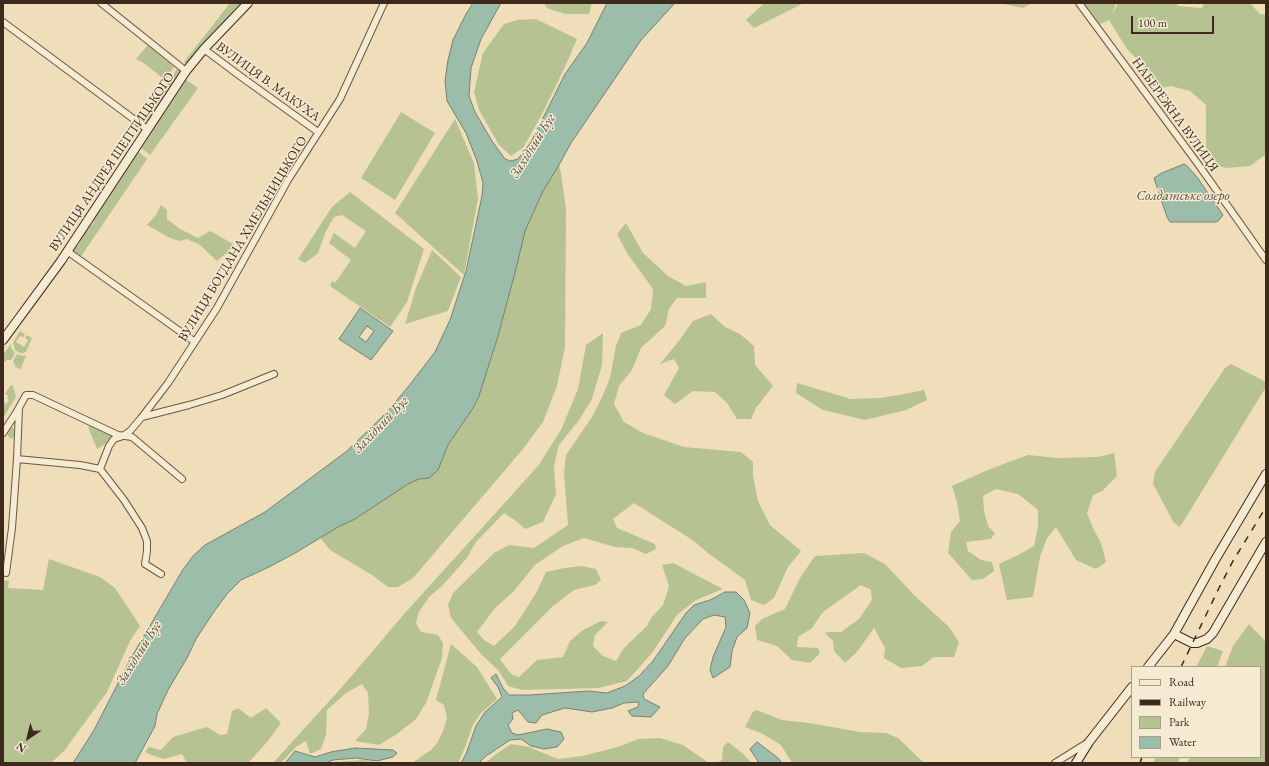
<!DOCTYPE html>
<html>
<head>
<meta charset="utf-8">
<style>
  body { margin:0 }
  #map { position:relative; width:1269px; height:766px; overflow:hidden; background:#f0deba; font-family:"EB Garamond",serif }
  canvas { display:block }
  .frame { position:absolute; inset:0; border:4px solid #3e2a1c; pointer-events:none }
  .legend { position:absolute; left:1131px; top:666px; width:130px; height:92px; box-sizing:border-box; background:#f5ead2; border:1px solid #ac9d89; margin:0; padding:5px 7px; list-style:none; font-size:12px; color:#3e2a1c }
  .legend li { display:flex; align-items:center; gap:8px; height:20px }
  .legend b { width:20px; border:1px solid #ac9d89 }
  .north { position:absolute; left:8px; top:718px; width:40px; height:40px; -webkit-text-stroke:3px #f5ead2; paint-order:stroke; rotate:215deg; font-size:11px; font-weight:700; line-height:16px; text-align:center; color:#3e2a1c }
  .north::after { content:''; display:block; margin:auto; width:14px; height:18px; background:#3e2a1c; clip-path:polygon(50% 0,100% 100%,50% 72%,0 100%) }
  .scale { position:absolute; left:1131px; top:16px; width:83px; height:18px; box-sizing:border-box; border:2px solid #3e2a1c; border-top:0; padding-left:5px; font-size:12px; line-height:14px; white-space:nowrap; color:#3e2a1c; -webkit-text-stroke:3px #f5ead2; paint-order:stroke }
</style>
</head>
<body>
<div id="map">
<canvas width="1269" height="766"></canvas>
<div class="frame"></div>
<ul class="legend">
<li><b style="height:5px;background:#f5ead2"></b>Road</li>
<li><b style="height:5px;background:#3e2a1c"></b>Railway</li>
<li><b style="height:11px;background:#b6c292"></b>Park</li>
<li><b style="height:11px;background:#9bbda9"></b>Water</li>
</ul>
<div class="north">N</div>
<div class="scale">100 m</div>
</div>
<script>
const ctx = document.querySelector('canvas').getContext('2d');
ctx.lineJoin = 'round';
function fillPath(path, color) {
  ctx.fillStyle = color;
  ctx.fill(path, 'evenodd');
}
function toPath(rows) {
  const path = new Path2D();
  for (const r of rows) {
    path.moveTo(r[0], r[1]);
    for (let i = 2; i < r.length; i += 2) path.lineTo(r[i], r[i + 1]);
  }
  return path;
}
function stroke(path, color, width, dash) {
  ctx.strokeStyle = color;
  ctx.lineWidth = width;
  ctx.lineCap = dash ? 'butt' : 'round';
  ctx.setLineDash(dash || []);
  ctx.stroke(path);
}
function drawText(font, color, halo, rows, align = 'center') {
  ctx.font = font + ' "EB Garamond",serif';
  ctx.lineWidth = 3;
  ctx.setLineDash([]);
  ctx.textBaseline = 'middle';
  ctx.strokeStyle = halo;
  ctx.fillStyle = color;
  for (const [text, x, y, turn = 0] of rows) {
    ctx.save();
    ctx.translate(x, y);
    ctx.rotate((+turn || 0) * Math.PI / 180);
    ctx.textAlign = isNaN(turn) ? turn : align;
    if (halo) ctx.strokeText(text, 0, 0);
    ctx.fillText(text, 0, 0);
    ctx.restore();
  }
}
const green = toPath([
  [230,3,244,3,189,65,184,62],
  [544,3,592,3,589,14,565,14,547,8],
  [764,3,804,3,754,28,746,20],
  [999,3,1032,3,1023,8],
  [1084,3,1116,3,1112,15,1118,3,1176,3,1178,6,1202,8,1204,3,1250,3,1260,14,1266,15,1266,154,1250,166,1226,168,1216,165,1206,154,1206,105,1190,91,1171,86,1161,88,1150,72,1127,49,1109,20,1100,24],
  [536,19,577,39,565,67,541,116,523,148,511,156,499,145,479,110,474,92,483,53,504,24,517,20],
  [148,45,174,67,165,80,145,64,136,59],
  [177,69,182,72,148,121,143,119],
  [185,79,198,88,150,155,139,146],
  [401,112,435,133,395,200,361,178],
  [455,119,474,163,478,199,464,275,395,213],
  [136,151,140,153,147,159,80,258,71,251,74,246,78,246,80,242,79,239,89,225,92,225,94,222,91,220],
  [557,157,561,173,566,209,565,347,557,386,543,422,523,449,413,578,398,587,388,587,372,575,330,550,322,540,319,535,521,222],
  [350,192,424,249,407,302,390,327,330,286,332,281,335,283,351,260,329,243,334,233,355,248,366,231,342,215,334,217,326,231,318,253,305,263,298,259,332,207],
  [161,205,167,210,167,219,180,229,198,238,210,231,235,245,229,255,225,254,217,261,200,245,187,239,179,241,170,238,147,225,156,215],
  [626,223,643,253,668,276,686,286,706,282,706,298,677,298,669,309,665,326,641,348,632,370,619,386,614,404,624,422,643,433,684,447,741,452,753,462,753,476,758,501,770,525,801,551,788,567,774,598,764,605,751,600,745,580,708,553,694,541,634,503,613,519,617,528,655,544,656,549,646,554,632,548,615,547,584,538,563,546,535,565,513,592,495,608,477,632,484,640,494,646,515,626,536,593,546,572,564,568,582,566,596,569,601,580,595,585,574,590,553,606,500,659,511,674,519,677,537,660,563,657,570,641,583,630,601,621,608,622,595,635,593,646,603,656,616,661,623,649,647,626,651,618,663,605,669,586,662,565,673,563,723,589,696,600,677,615,652,653,627,681,598,688,522,690,508,686,499,671,481,654,451,618,448,605,453,593,494,553,509,545,534,548,568,525,564,473,566,455,592,417,602,397,610,378,616,346,621,333,641,325,651,309,653,289,627,253,617,234],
  [432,250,461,277,448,311,405,324,416,288],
  [711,314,725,327,740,334,754,346,755,365,773,386,756,408,751,419,737,419,727,403,715,392,693,391,675,404,664,395,679,368,674,359,660,364,678,342,693,321],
  [20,331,25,334,23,337,20,336,16,342,24,347,28,340,25,338,27,335,32,338,26,352,22,353,20,353,15,350,13,343],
  [603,333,602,365,592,399,579,420,559,445,554,466,556,494,543,522,525,529,516,521,504,513,476,542,466,559,442,586,429,597,419,612,416,623,421,632,438,635,443,643,442,658,426,703,416,719,397,734,379,745,355,741,366,729,369,714,368,693,362,684,346,693,327,710,326,735,321,749,310,754,306,741,296,747,281,763,273,763,342,687,405,613,538,466,561,430,578,389,586,345],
  [11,344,11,348,15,353,11,360,7,360,5,362,3,360,3,355],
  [17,354,22,356,26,355,21,369,15,367,15,365,13,361],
  [1231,364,1266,382,1266,387,1180,527,1174,523,1153,484,1155,472,1225,368],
  [797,383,851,399,880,398,899,395,924,390,927,400,906,410,865,420,823,410,796,393],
  [12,385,13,386,16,397,3,418,3,406,4,403,6,404,9,400,7,398,8,395,5,394,10,386],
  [92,425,113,436,107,443,97,449,88,427],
  [13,427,14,429,14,436,12,439,10,438,7,435,11,428],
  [1114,453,1117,476,1102,491,1093,495,1087,513,1093,528,1101,543,1106,562,1096,569,1076,560,1056,527,1047,538,1040,557,1033,597,1007,600,999,564,1018,555,1034,546,1038,527,1038,510,1018,494,996,489,983,496,984,511,988,526,995,533,991,539,966,542,968,551,981,560,992,562,994,571,983,579,972,580,948,553,951,532,960,521,957,502,952,486,990,469,1028,455,1057,458,1098,457],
  [864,553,885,564,915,596,949,627,959,642,954,657,934,657,922,666,901,668,884,658,885,648,874,628,857,652,845,663,834,651,833,641,825,633,828,632,841,632,859,619,872,600,871,590,861,585,823,612,812,628,798,637,797,647,818,648,820,653,810,663,792,660,777,646,757,640,755,626,762,619,785,609,800,578,815,556],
  [49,559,100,577,115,588,140,626,130,641,107,692,64,751,51,763,3,763,3,580,9,581,8,588,43,590],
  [1249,624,1266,642,1266,763,1187,763,1190,757,1260,757,1260,667,1225,667,1233,646],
  [451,644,477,667,497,699,480,714,472,727,466,745,458,763,412,763,431,750,437,743,443,731,447,718,444,705,436,700],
  [1207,646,1223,651,1217,667,1196,667],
  [238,708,251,718,266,708,281,723,268,741,248,763,187,763,182,754,164,759,154,756,145,752,149,747,161,750,173,737,207,727,220,735,227,734,232,711],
  [756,710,782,720,809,723,860,732,886,733,898,738,924,763,792,763,781,745,761,733,745,727,752,713],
  [660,738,683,745,709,763,485,763,496,754,511,744,529,747,558,759,582,756,618,747,638,739],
  [728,742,742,753,752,763,717,763,722,760,723,747],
  [1156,757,1180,757,1178,763,1153,763],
  [364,760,380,763,332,763,336,762]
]);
const water = toPath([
  [473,3,501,3,481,39,471,68,469,96,475,112,492,141,505,159,511,161,518,159,531,142,565,74,587,43,607,3,675,3,641,40,571,143,559,165,543,191,525,231,516,269,498,336,479,396,473,408,448,445,438,470,429,478,419,479,408,484,355,519,338,527,297,552,269,567,241,580,227,594,213,613,196,639,187,658,168,690,157,714,155,726,135,763,73,763,94,730,131,658,182,571,193,556,205,545,265,512,347,451,386,413,408,387,435,352,450,320,466,271,482,196,483,183,477,161,466,133,447,101,445,81,448,60,453,40,466,14,473,3],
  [1184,164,1187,166,1197,177,1223,215,1219,220,1216,222,1170,222,1167,217,1154,178,1162,173,1184,164],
  [360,308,393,331,371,360,339,339,360,308],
  [367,326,374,331,366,342,359,337,367,326],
  [725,592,736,592,744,600,750,613,747,628,737,637,732,651,730,667,713,678,710,670,713,657,726,627,725,617,714,615,703,619,685,638,668,666,643,694,644,699,660,707,651,717,632,716,628,711,638,707,639,702,624,703,612,708,592,712,565,708,542,715,536,723,528,722,518,710,512,713,513,719,508,725,512,733,518,735,547,729,561,732,564,739,557,747,544,749,531,746,521,739,510,740,486,756,479,763,461,763,466,754,476,726,485,712,502,697,498,687,491,678,496,674,503,688,509,695,529,695,589,691,607,693,625,686,639,676,653,661,686,613,694,605,710,600,725,592],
  [757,742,778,758,782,763,759,763,750,749,757,742],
  [355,748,393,750,397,753,393,757,377,761,356,758,333,760,325,763,285,763,295,751,315,757,331,752,355,748]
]);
const street = toPath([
  [101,3,186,71],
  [1079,3,1198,164,1266,260],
  [3,22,147,129],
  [204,49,240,76,318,132],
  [67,251,195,342],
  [142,417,189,405,222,395,274,374],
  [3,433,16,413,26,395,33,395,118,435,132,437,182,479],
  [17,459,80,465,100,469,124,500,142,528,147,541,147,551,145,564,161,574],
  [100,469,109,446,114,439,123,436,130,431,142,417,168,383,217,308,288,180,340,99,384,3],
  [6,573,12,528,17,459,19,408],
  [1055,763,1087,743]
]);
const secondary = toPath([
  [3,340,61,261,186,71,204,49,248,3],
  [1174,634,1192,643,1197,643,1207,639,1213,633,1266,542],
  [1148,667,1174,634,1215,560,1266,474],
  [1076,763,1089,742,1132,687]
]);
const rail = toPath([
  [1181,667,1219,588,1233,561,1266,507],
  [1140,763,1142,757]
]);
const streetNames = [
  ["ВУЛИЦЯ В. МАКУХА",268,82,36],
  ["НАБЕРЕЖНА ВУЛИЦЯ",1175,115,54],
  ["ВУЛИЦЯ АНДРЕЯ ШЕПТИЦЬКОГО",112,162,-56],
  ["ВУЛИЦЯ БОГДАНА ХМЕЛЬНИЦЬКОГО",243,239,-59]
];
const waterNames = [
  ["Західний Буг",533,146,-58],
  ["Солдатське озеро",1183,196],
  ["Західний Буг",381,425,-46],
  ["Західний Буг",139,653,-58]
];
fillPath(green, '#b6c292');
fillPath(water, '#9bbda9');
stroke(water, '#768271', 1);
stroke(street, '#6a5744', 8);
stroke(secondary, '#3e2a1c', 10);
stroke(street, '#f5ead2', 6);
stroke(secondary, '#f5ead2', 8);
stroke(rail, '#3e2a1c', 1.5, [7, 7]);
drawText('13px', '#3e2a1c', '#f5ead2', streetNames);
drawText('italic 14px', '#554f3f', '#f5ead2', waterNames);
</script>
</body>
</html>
